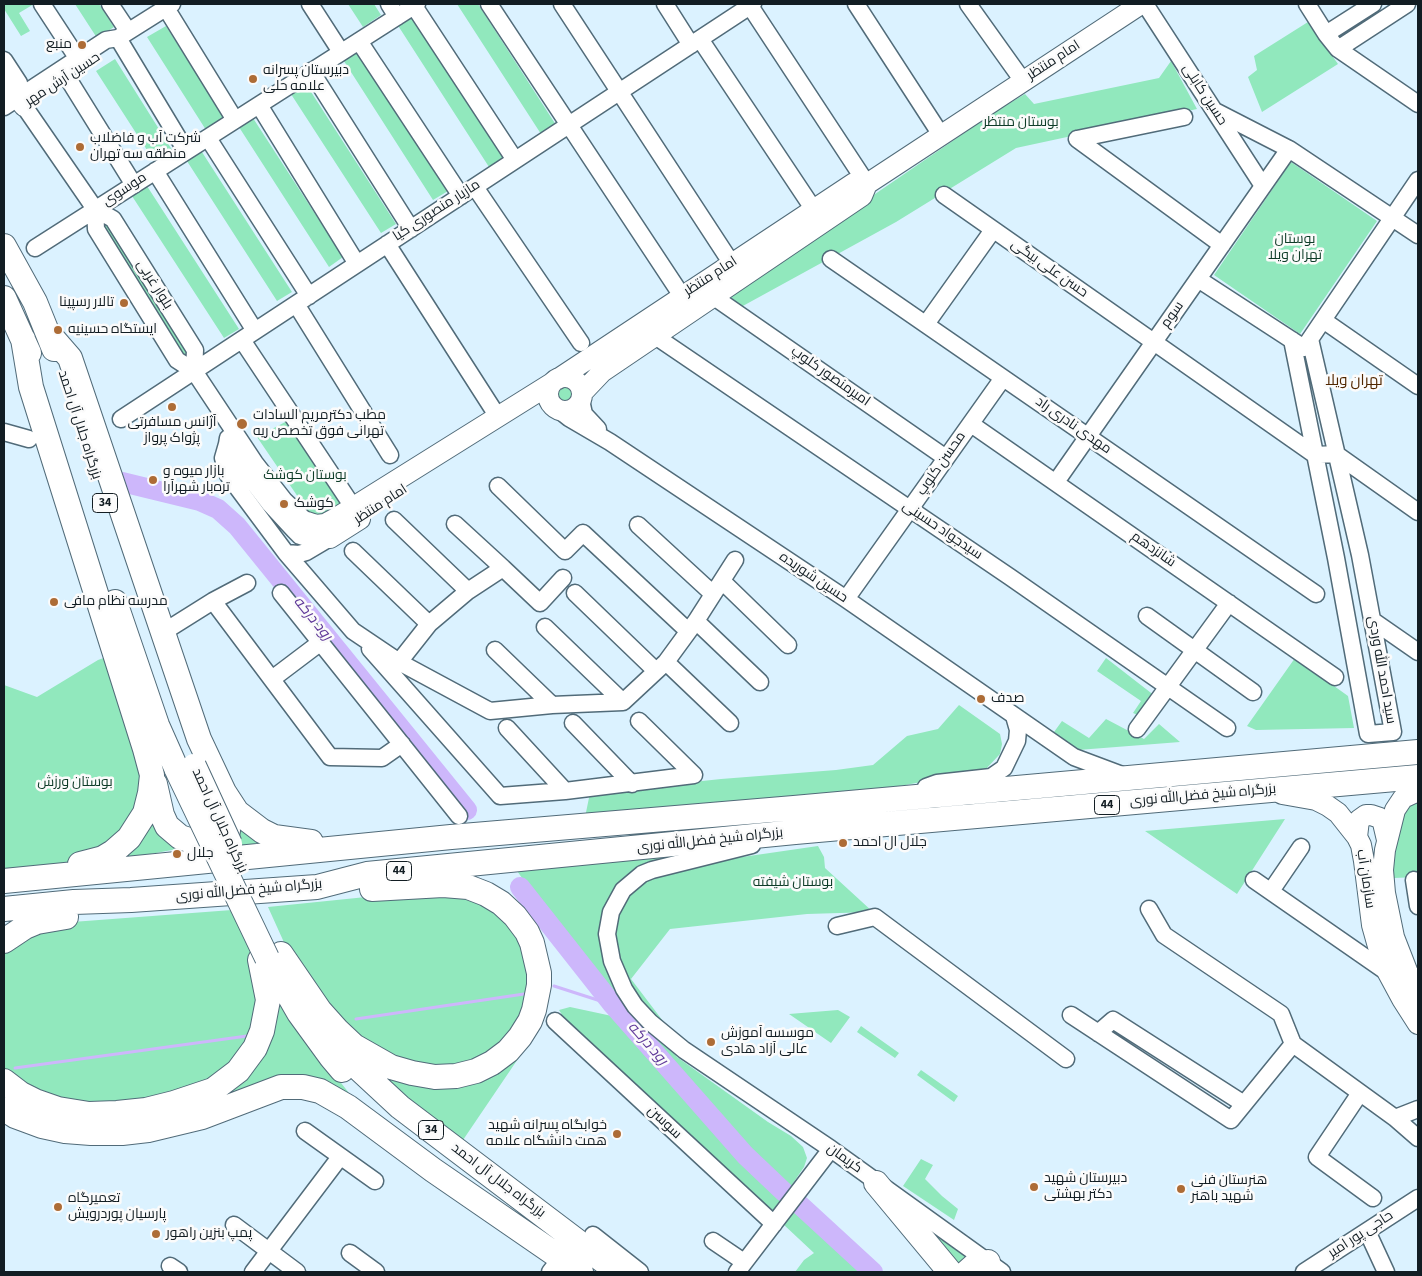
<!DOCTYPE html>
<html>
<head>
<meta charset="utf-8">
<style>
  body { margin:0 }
  #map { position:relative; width:1422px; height:1276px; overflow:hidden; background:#dbf2ff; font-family:"Source Sans 3",sans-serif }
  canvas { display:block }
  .frame { position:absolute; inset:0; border:5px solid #121d23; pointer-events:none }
</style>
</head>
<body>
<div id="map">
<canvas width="1422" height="1276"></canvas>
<div class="frame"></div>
</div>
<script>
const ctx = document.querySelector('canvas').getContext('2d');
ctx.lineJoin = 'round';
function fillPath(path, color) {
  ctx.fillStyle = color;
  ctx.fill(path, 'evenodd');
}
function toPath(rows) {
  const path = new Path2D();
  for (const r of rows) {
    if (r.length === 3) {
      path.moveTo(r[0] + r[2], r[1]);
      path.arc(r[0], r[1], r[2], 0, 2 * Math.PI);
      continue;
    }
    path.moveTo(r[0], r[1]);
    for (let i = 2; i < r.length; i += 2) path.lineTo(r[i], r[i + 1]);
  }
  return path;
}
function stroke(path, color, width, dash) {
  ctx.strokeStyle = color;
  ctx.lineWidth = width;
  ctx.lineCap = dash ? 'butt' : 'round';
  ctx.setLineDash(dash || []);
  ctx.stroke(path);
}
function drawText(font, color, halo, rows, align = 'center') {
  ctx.font = font + ' "Source Sans 3",Cairo,sans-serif';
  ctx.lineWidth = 5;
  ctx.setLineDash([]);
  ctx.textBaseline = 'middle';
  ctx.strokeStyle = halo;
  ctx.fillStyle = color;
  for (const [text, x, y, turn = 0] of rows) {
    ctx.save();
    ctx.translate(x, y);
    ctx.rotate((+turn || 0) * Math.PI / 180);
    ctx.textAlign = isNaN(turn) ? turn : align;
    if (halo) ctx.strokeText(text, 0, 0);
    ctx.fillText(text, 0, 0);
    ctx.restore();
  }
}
const green = toPath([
  [4,4,34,4,19,13,30,31,21,36,4,9],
  [75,4,99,4,114,27,97,38],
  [348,4,374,4,381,15,363,27],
  [457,4,478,4,556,125,541,134],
  [412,15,504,158,489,167,397,24],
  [1308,22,1338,64,1262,112,1248,77,1257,70,1254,56],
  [166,26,225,119,206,130,147,37],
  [356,48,448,191,433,200,342,58],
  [115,59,174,153,156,164,96,71],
  [1171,61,1197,109,1016,148,896,222,741,307,730,296,878,192,995,112,1025,94,1034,104,1159,78],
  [304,81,396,224,381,233,289,91],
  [251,115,343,257,329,267,237,124],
  [200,149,292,292,277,301,185,158],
  [1291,162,1377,221,1300,334,1214,275],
  [147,186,239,329,224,338,132,196],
  [100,222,106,223,188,353,186,357,182,357],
  [569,381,576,386,574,403,566,407,557,405,554,402,551,394],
  [289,420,345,504,322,518,309,513,257,437],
  [109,656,144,758,137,822,84,860,4,871,4,685,37,697,98,660],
  [1106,658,1155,696,1140,716,1133,713,1141,701,1097,671],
  [1295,658,1348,696,1354,728,1256,730,1247,726],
  [959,705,1000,734,1002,744,1000,754,984,771,916,783,838,798,584,822,590,793,721,779,836,770,873,765,907,736,938,729],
  [1106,719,1144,739,1159,724,1180,742,1078,750,1054,732,1062,721,1089,738],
  [1418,800,1418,877,1394,878,1392,855,1404,809],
  [1285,819,1237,894,1145,831],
  [149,820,188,847,97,864],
  [241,824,274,842,242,848,235,831],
  [818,846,824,857,825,868,873,912,807,914,670,929,631,979,666,1025,663,1028,639,1004,616,961,614,913,620,900,647,877,701,863],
  [706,854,627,882,607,953,677,1057,768,1122,791,1136,803,1147,807,1158,804,1167,789,1189,760,1164,654,1045,591,968,527,885,515,868,593,860],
  [448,890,502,911,531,962,527,1015,489,1060,427,1071,349,1035,287,949,268,907,415,892],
  [232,910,255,960,257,1028,227,1075,142,1105,57,1102,4,1074,4,949,59,923],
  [278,997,315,1050,349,1093,319,1078,302,1076,286,1077,273,1079,248,1088,209,1106,192,1112,130,1127,109,1128,67,1125,47,1121,4,1104,4,1089,35,1107,54,1113,75,1117,105,1119,139,1118,159,1115,195,1107,211,1101,235,1086,257,1065,271,1040,276,1027],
  [570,1007,612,1016,624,1028,653,1060,676,1090,741,1162,782,1200,773,1214,566,1021,559,1010],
  [838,1010,850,1017,831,1043,789,1014],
  [861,1026,899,1053,895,1058,857,1032],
  [524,1050,463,1140,421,1111,365,1062,411,1082],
  [921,1070,958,1096,954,1102,917,1075],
  [921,1159,933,1165,925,1179,942,1196,958,1209,954,1220,903,1186],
  [793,1210,863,1272,795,1272,804,1260,814,1253,783,1224],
  [920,1222,977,1261,964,1270]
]);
const stream = toPath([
  [554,986,613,1005],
  [356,1019,524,994],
  [15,1068,247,1036]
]);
const river = toPath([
  [122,482,200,501,218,509,237,526,467,810],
  [520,887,613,1005,745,1155,784,1192],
  [799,1204,873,1272]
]);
const minor = toPath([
  [42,4,78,59],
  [110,4,128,31],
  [310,4,341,52],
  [389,4,397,17],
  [489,4,682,296],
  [562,4,732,264],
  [665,4,691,45],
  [856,4,941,135],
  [968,4,1023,81],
  [1145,4,1263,186],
  [1307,4,1326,34,1338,49,1418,104],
  [414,6,515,160],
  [750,6,867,184],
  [166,8,235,120],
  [1326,34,1373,4],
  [118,38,186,151],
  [700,39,814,210],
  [359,41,461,196],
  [1338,49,1407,4],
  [4,60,19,83,18,98],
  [311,71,411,229],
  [67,77,134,185],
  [4,83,8,90,18,98],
  [259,105,357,264],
  [24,106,95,209,113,219,195,350,194,371],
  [4,107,106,40,118,38,172,4],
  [1215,111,1289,149,1418,235],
  [208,138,309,296],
  [1077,139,1222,245],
  [1077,139,1184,117],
  [155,171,255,331],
  [475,187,581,343],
  [944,195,1315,455,1336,454,1418,512],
  [95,209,96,229,177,360,194,371,255,463,284,500,307,522],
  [387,244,498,417],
  [35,248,417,4],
  [831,259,1316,594],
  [1198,279,1304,348,1418,180],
  [714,297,946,458],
  [296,304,390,455],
  [1323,320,1418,386],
  [926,324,993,230],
  [655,336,1010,577,1227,728],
  [242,340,353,507],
  [1292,340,1336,558,1368,734,1393,732,1360,555,1310,339],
  [581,400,584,414,598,429],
  [559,410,569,418,610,442,846,599,1074,757,1122,775],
  [121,419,753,4],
  [971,424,1335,677],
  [4,432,29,439],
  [228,438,227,444,231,453,269,503,294,530,300,536,312,540,318,541,330,538],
  [227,444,223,458,228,475,286,553,353,631,399,662,490,711,552,705,623,702,666,662,696,621,735,560],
  [1056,482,1289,149],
  [498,486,565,551,583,533,688,631],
  [394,520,468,591],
  [455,524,503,568],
  [638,525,713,594],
  [353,551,429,624],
  [286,553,299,554,306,552,328,539],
  [722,581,788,645],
  [281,593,459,816],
  [575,593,656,671],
  [846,599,1003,378],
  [213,601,330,757,382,758,402,744],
  [1147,616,1253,692],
  [1372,620,1418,652],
  [696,621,760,682],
  [545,627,623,702],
  [162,633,213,601,247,583],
  [370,649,500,796,565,791,694,775,639,721],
  [495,650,552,705],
  [399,662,429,624,468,591,503,568,540,603,563,578],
  [666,662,730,723],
  [272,679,321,642],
  [573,723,632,784],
  [507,728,565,791],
  [1137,729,1229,603],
  [926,787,937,783,991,777,1004,768,1017,741,1018,730,1014,716],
  [752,845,652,870,642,874,623,890,611,912,607,934,612,961,624,989,635,1006,650,1022,684,1050,831,1149,1002,1272],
  [1254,880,1388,973],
  [1414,880,1418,906],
  [1271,891,1301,847],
  [1149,909,1164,935,1281,1014,1293,1044,1395,1118,1418,1138],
  [837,926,875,917,1066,1059],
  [1071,1015,1231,1120,1293,1044],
  [555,1021,774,1224],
  [1098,1033,1113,1020,1244,1104],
  [1360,1093,1317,1157,1373,1198],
  [1395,1118,1418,1109],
  [305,1131,375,1181],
  [234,1225,297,1272],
  [1367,1231,1386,1272],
  [593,1235,640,1272],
  [713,1241,744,1262],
  [350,1253,376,1272],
  [170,1266,179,1272],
  [253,1272,340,1157],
  [550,1272,557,1263],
  [737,1272,831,1149],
  [1304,1272,1418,1198]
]);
const major = toPath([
  [18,98,24,106],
  [565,394,17],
  [558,379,854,183,867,184],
  [582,393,602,372,862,196,867,184,1141,4],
  [307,522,316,525,325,524,336,518,552,383],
  [330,538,360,519],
  [1418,791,1403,798,1395,810,1385,850,1383,870,1385,893,1394,937,1408,973,1418,994],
  [1282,794,1316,800,1328,806,1338,813,1357,837,1361,845,1364,861,1372,925,1379,950,1388,973,1402,999,1418,1024],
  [1357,837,1359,820,1366,815,1371,815,1380,818,1383,823,1387,840]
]);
const highway = toPath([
  [4,246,35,302,54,349],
  [4,298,29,353],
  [50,335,70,358,199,739,224,792,237,812,262,831,274,837,311,842],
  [23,339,31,387,145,749,152,775,150,793,145,813,129,838,113,852,103,858,80,864],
  [115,602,157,725,177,770],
  [155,784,162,815,167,826,180,837,198,843,212,842,223,837,228,831],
  [4,881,451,837,794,808,1418,752],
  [4,909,74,902,131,900,317,887,367,874,795,832,1418,777],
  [4,941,25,927,37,922,66,917],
  [281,954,320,1011,337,1030,354,1046,391,1067,412,1073,435,1077,456,1076,476,1071,492,1063,508,1051,520,1037,530,1021,534,1010,539,985,539,973,532,943,527,932,515,916,501,903,486,894,468,887,443,885,372,889],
  [272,966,299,1013,331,1057,342,1070],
  [338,1044,359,1069,400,1107,618,1272],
  [4,1081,21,1094,35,1101,58,1109,89,1114,117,1113,146,1110,174,1103,213,1090,238,1071,255,1048,262,1031,268,1000,260,960],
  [4,1109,15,1116,42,1126,65,1131,91,1133,122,1133,148,1130,202,1117,281,1087,303,1087,320,1091,348,1107,433,1170,581,1272],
  [876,1183,950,1272],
  [967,1272,976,1264,988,1262]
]);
const highwayBridge = toPath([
  [194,766,230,844],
  [177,770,267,958]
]);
const markers = [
  [82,45,5,"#ad6c36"],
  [253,79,5,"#ad6c36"],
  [80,147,5,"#ad6c36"],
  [124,303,5,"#ad6c36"],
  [58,330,5,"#ad6c36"],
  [172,407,5,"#ad6c36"],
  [242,424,6,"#ad6c36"],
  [153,480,5,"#ad6c36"],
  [284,504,5,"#ad6c36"],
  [54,602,5,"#ad6c36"],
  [981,699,5,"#ad6c36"],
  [843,843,5,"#ad6c36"],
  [177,854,5,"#ad6c36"],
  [711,1042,5,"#ad6c36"],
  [617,1134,5,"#ad6c36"],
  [1034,1187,5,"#ad6c36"],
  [1181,1189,5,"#ad6c36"],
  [58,1207,5,"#ad6c36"],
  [156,1234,5,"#ad6c36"]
];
const shields = [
  [105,503,25],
  [1107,805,25],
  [399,871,25],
  [431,1130,25]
];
const shieldNames = [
  ["34",105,503],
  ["44",1107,805],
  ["44",399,871],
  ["34",431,1130]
];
const poiNames = [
  ["منبع",72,45,"right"],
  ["دبیرستان پسرانه",263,71],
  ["علامه حلی",263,87],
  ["شرکت آب و فاضلاب",90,139],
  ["منطقه سه تهران",90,155],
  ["تالار رسپینا",114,303,"right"],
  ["ایستگاه حسینیه",68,330],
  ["مطب دكترمريم السادات",253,416],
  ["تهرانی فوق تخصص ریه",253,432],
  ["آژانس مسافرتی",172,423,"center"],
  ["پژواک پرواز",172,439,"center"],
  ["بازار میوه و",163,472],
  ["تره‌بار شهرآرا",163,488],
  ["کوشک",294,504],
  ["مدرسه نظام مافی",64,602],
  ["صدف",991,699],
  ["جلال ال احمد",853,843],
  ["جلال",187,854],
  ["موسسه آموزش",721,1034],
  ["عالی آزاد هادی",721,1050],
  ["خوابگاه پسرانه شهید",607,1126,"right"],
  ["همت دانشگاه علامه",607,1142,"right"],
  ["دبیرستان شهید",1044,1179],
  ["دکتر بهشتی",1044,1195],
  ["هنرستان فنی",1191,1181],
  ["شهید باهنر",1191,1197],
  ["تعمیرگاه",68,1199],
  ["پارسیان پوردرویش",68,1215],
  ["پمپ بنزین راهور",166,1234]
];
const streetNames = [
  ["امام منتظر",1054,61,-33],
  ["حسین آرش مهر",63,80,-33],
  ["حسین کابلی",1204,95,57],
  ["موسوی",125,190,-33],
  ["مازیار منصوری کیا",437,211,-33],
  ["حسن علی بیگی",1049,269,35],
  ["امام منتظر",711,277,-33],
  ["بلوار غربی",154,285,58],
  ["سوم",1173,315,-55],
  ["امیرمنصور کلوپ",830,377,35],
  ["بزرگراه جلال آل احمد",79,425,72],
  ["مهدی نادری راد",1073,426,35],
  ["محسن کلوپ",942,464,-55],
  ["امام منتظر",381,505,-33],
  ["سیدجواد حسینی",942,531,34],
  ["شانزدهم",1153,550,35],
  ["حسین شوریده",813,578,34],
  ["سید احمد الله وردی",1381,670,80],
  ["بزرگراه شیخ فضل‌الله نوری",1203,796,-5],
  ["بزرگراه جلال آل احمد",219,821,65],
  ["بزرگراه شیخ فضل‌الله نوری",710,841,-6],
  ["سازمان آب",1365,879,81],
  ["بزرگراه شیخ فضل‌الله نوری",249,891,-5],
  ["سوسن",664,1123,43],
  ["کریمان",844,1159,36],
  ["بزرگراه جلال آل احمد",498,1181,37],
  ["حاجی پور امیر",1361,1235,-33]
];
const parkNames = [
  ["بوستان منتظر",1021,123],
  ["بوستان",1295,240],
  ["تهران ویلا",1295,256],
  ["بوستان کوشک",305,476],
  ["بوستان ورزش",75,783],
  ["بوستان شیفته",793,883]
];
const neighbourhoodNames = [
  ["تهران ویلا",1354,382]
];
const waterNames = [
  ["رود درکه",312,619,51],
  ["رود درکه",647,1044,49]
];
fillPath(green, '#91e8bd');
stroke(stream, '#cdb7fb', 3);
stroke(river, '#cdb7fb', 20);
stroke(minor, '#516b79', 19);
stroke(major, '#516b79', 22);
stroke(highway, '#516b79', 26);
stroke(minor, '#fff', 16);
stroke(major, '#fff', 20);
stroke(highway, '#fff', 24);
stroke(highwayBridge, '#516b79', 26, []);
stroke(highwayBridge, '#fff', 24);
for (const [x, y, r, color] of markers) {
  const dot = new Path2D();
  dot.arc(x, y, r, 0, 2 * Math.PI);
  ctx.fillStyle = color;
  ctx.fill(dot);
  stroke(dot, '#fbfbfb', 2);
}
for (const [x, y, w] of shields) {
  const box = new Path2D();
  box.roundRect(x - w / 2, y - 9.5, w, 19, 4);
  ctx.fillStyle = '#fbfbfb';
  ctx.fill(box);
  stroke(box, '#121d23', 1);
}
drawText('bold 12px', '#121d23', null, shieldNames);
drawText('14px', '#121d23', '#fbfbfb', poiNames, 'left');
drawText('14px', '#121d23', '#fbfbfb', streetNames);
drawText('14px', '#0e3c28', '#fbfbfb', parkNames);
drawText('15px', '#512700', '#fbfbfb', neighbourhoodNames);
drawText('italic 15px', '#603999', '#fbfbfb', waterNames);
</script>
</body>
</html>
